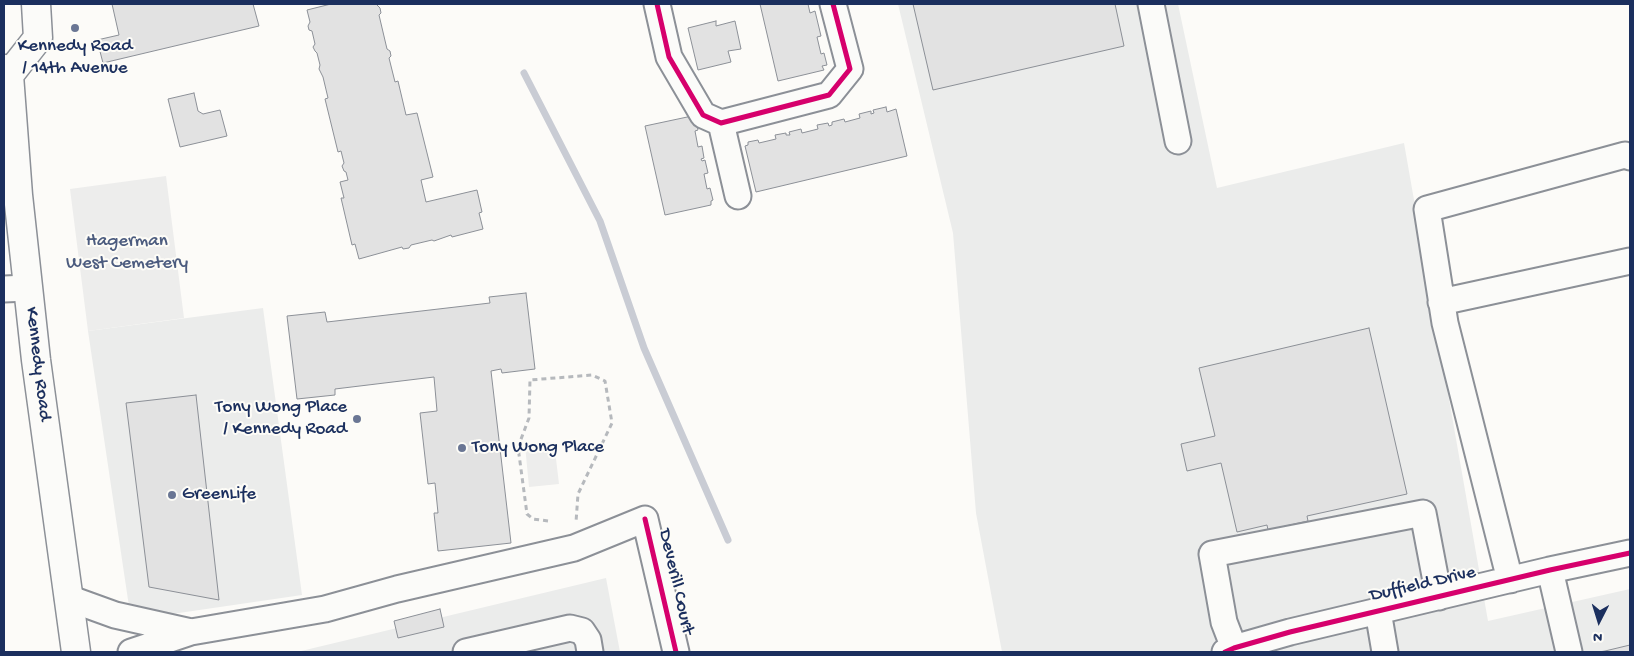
<!DOCTYPE html>
<html>
<head>
<meta charset="utf-8">
<style>
  body { margin:0 }
  #map { position:relative; width:1634px; height:656px; overflow:hidden; background:#fcfbf8; font-family:"Gochi Hand",sans-serif }
  canvas { display:block }
  .frame { position:absolute; inset:0; border:5px solid #1b2f5e; pointer-events:none }
  .north { position:absolute; left:1574px; top:596px; width:50px; height:50px; -webkit-text-stroke:4px #fdfcf7; paint-order:stroke; rotate:185deg; font-size:14px; font-weight:700; line-height:20px; text-align:center; color:#1b2f5e }
  .north::after { content:''; display:block; margin:auto; width:18px; height:22px; background:#1b2f5e; clip-path:polygon(50% 0,100% 100%,50% 72%,0 100%) }
</style>
</head>
<body>
<div id="map">
<canvas width="1634" height="656"></canvas>
<div class="frame"></div>
<div class="north">N</div>
</div>
<script>
const ctx = document.querySelector('canvas').getContext('2d');
ctx.lineJoin = 'round';
function fillPath(path, color) {
  ctx.fillStyle = color;
  ctx.fill(path, 'evenodd');
}
function toPath(rows) {
  const path = new Path2D();
  for (const r of rows) {
    path.moveTo(r[0], r[1]);
    for (let i = 2; i < r.length; i += 2) path.lineTo(r[i], r[i + 1]);
  }
  return path;
}
function stroke(path, color, width, dash) {
  ctx.strokeStyle = color;
  ctx.lineWidth = width;
  ctx.lineCap = dash ? 'butt' : 'round';
  ctx.setLineDash(dash || []);
  ctx.stroke(path);
}
function drawText(font, color, halo, rows, align = 'center') {
  ctx.font = font + ' "Gochi Hand",sans-serif';
  ctx.lineWidth = 4;
  ctx.setLineDash([]);
  ctx.textBaseline = 'middle';
  ctx.strokeStyle = halo;
  ctx.fillStyle = color;
  for (const [text, x, y, turn = 0] of rows) {
    ctx.save();
    ctx.translate(x, y);
    ctx.rotate((+turn || 0) * Math.PI / 180);
    ctx.textAlign = isNaN(turn) ? turn : align;
    if (halo) ctx.strokeText(text, 0, 0);
    ctx.fillText(text, 0, 0);
    ctx.restore();
  }
}
const built = toPath([
  [898,4,1178,4,1217,188,1404,143,1488,621,1630,589,1630,652,1002,652,976,513,953,233],
  [263,308,302,595,131,620,88,331],
  [606,578,620,652,297,652]
]);
const green = toPath([
  [166,176,184,318,88,331,70,189],
  [554,442,559,484,529,487,525,445]
]);
const stream = toPath([
  [524,73,600,221,644,348,728,540]
]);
const building = toPath([
  [112,4,253,4,259,26,103,63,97,40,119,35,112,4],
  [331,4,376,4,380,8,381,13,379,15,387,49,390,51,391,56,389,58,395,82,398,81,406,115,417,113,433,177,421,180,426,202,477,190,482,212,479,213,483,229,452,237,451,235,434,241,432,240,411,245,409,248,403,249,402,247,359,259,355,244,352,245,341,198,344,198,340,182,348,180,346,172,344,171,342,166,344,163,341,151,338,152,325,99,328,98,323,77,319,69,320,65,317,53,315,51,313,47,315,44,312,31,309,30,308,26,310,22,307,10,331,4],
  [760,4,808,4,810,13,815,11,821,36,817,37,821,54,824,53,827,65,822,66,824,70,778,81,760,4],
  [913,4,1115,4,1124,46,933,90,913,4],
  [716,21,716,26,735,21,741,49,728,51,731,62,698,70,688,28,716,21],
  [194,93,198,111,203,114,220,110,227,136,180,147,168,99,194,93],
  [886,107,887,112,896,109,907,156,756,192,745,146,748,145,748,142,758,140,759,143,776,139,775,135,786,133,786,135,790,135,789,132,801,129,802,133,818,129,817,125,828,123,829,126,832,125,832,122,844,119,845,122,860,118,859,114,871,111,871,114,874,113,873,110,886,107],
  [692,116,695,118,698,130,695,131,698,147,702,146,704,158,701,159,702,161,705,160,708,173,704,174,707,189,710,188,713,200,711,201,711,205,665,215,645,126,692,116],
  [526,293,535,369,502,373,501,369,491,371,511,543,438,551,434,513,438,513,435,483,428,484,420,413,437,411,434,377,335,389,335,395,297,399,287,316,325,312,327,322,490,303,489,297,526,293],
  [1369,328,1407,494,1307,516,1308,521,1268,530,1267,525,1237,532,1221,463,1187,471,1181,444,1215,436,1199,368,1369,328],
  [196,395,219,600,149,587,126,403,196,395],
  [440,609,444,627,398,638,394,621,440,609],
  [1630,645,1630,652,1599,652,1605,651,1630,645]
]);
const path = toPath([
  [548,521,533,519,527,514,518,447,529,418,530,380,592,375,605,381,612,423,578,494,576,522]
]);
const minor = toPath([
  [657,4,669,57,703,115,721,123,829,95,850,69,833,4],
  [1151,4,1178,141],
  [721,123,738,196],
  [4,289,28,288],
  [1441,302,1630,261],
  [1550,570,1569,652],
  [1510,580,1445,323,1427,209,1625,155,1630,157],
  [68,598,115,615,191,632],
  [1378,611,1385,652],
  [1234,648,1224,622,1212,554,1423,513,1439,597],
  [131,652,191,632,325,609,397,589,574,548,645,519,676,652],
  [466,652,570,628,582,631,588,640,590,652],
  [1225,652,1234,648,1290,632,1550,570,1630,553]
]);
const major = toPath([
  [4,69,9,75,18,195,36,360,76,652],
  [9,75,38,38,36,4]
]);
const cycleway = toPath([
  [657,4,669,57,703,115,721,123,829,95,850,69,833,4],
  [645,519,676,652],
  [1225,652,1234,648,1290,632,1550,570,1630,553]
]);
const markers = [
  [75,28,5,"#6a7694"],
  [357,419,5,"#6a7694"],
  [462,448,5,"#6a7694"],
  [172,495,5,"#6a7694"]
];
const poiNames = [
  ["Kennedy Road",75,47,"center"],
  ["/ 14th Avenue",75,69,"center"],
  ["Tony Wong Place",347,408,"right"],
  ["/ Kennedy Road",347,430,"right"],
  ["Tony Wong Place",472,448],
  ["GreenLife",182,495]
];
const parkNames = [
  ["Hagerman",127,242],
  ["West Cemetery",127,264]
];
const streetNames = [
  ["Kennedy Road",37,364,83],
  ["Deverill Court",675,582,77],
  ["Duffield Drive",1423,585,-13]
];
fillPath(built, '#ebeceb');
fillPath(green, '#ededec');
stroke(stream, '#c9ccd4', 7);
fillPath(building, '#e2e2e2');
stroke(building, '#8c9097', 1);
stroke(minor, '#8c9097', 29);
stroke(major, '#8c9097', 31);
stroke(path, '#b6b9bd', 3, [5, 4]);
stroke(minor, '#fbfbf9', 25);
stroke(major, '#fbfbf9', 28);
stroke(cycleway, '#d6006c', 5);
for (const [x, y, r, color] of markers) {
  const dot = new Path2D();
  dot.arc(x, y, r, 0, 2 * Math.PI);
  ctx.fillStyle = color;
  ctx.fill(dot);
  stroke(dot, '#fdfcf7', 2);
}
drawText('19px', '#1b2f5e', '#fdfcf7', poiNames, 'left');
drawText('19px', '#4c5c7f', '#fdfcf7', parkNames);
drawText('19px', '#1b2f5e', '#fdfcf7', streetNames);
</script>
</body>
</html>
